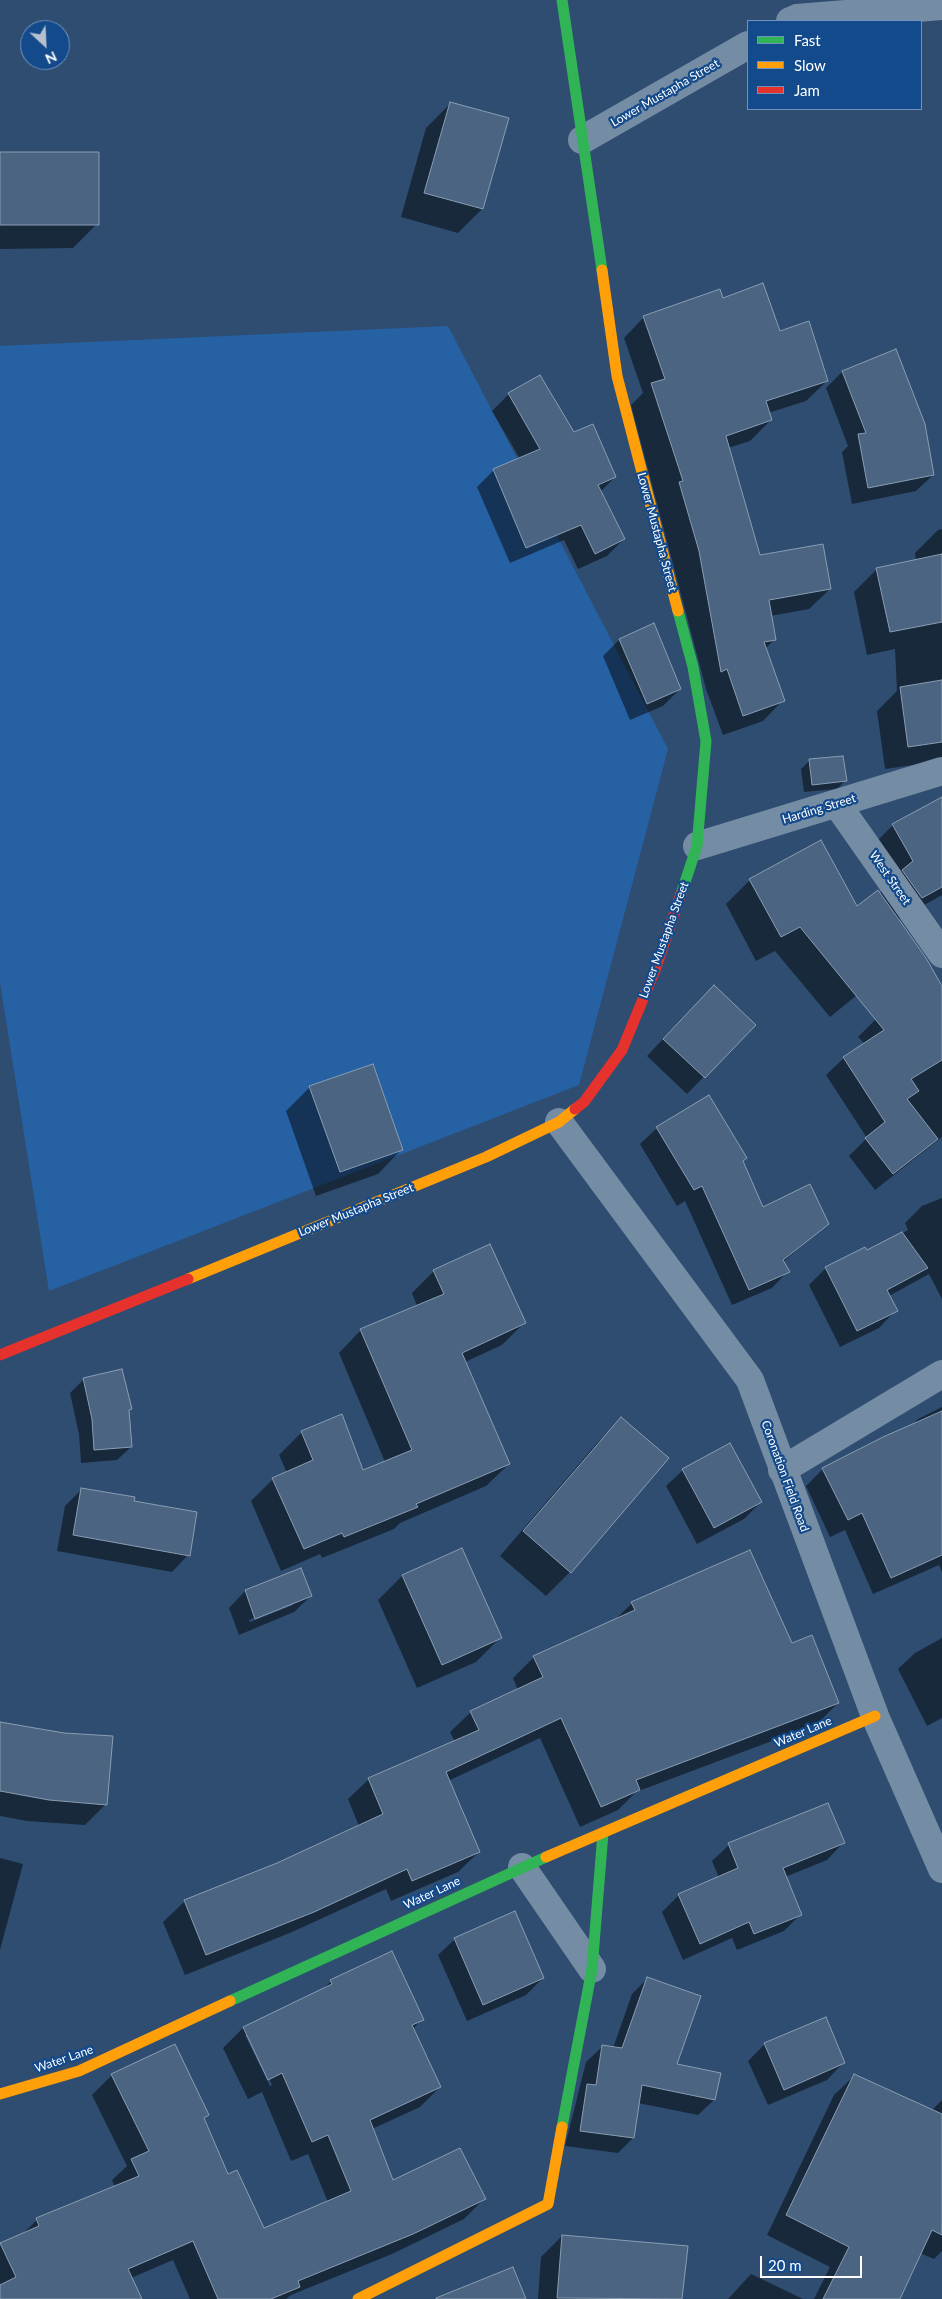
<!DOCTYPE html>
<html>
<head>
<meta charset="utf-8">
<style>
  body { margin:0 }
  #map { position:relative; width:942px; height:2299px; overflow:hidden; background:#2e4d71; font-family:Lato,sans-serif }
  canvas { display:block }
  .legend { position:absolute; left:747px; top:20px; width:175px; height:90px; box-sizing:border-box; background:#134a8c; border:1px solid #7192ba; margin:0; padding:6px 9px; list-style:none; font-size:15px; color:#fff }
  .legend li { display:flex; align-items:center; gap:10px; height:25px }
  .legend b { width:25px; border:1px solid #7192ba }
  .north { position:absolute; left:20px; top:20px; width:50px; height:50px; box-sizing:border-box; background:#134a8c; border:1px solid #7192ba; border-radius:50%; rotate:155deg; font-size:14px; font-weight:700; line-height:20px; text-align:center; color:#fff }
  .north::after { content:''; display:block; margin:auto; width:18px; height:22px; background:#b6c1cd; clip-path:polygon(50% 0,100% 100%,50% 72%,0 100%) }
  .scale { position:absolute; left:760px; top:2256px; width:102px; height:22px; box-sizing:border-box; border:2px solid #fff; border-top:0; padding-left:6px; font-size:15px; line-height:18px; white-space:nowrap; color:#fff; -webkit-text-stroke:4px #134a8c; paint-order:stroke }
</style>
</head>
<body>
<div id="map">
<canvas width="942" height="2299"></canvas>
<ul class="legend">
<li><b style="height:6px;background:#30b455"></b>Fast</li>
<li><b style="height:6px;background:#ff9f0a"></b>Slow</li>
<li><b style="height:6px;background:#e5322d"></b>Jam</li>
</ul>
<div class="north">N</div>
<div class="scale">20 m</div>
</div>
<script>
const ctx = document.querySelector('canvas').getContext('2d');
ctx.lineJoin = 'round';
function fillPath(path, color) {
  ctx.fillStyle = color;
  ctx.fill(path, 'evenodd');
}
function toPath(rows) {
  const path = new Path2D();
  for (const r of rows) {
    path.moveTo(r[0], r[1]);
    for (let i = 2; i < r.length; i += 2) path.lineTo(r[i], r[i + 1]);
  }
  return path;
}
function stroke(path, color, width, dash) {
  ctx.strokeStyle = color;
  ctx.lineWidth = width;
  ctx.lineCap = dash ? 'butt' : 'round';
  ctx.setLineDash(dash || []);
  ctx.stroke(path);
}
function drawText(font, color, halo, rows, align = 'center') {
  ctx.font = font + ' Lato,sans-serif';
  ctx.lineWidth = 4.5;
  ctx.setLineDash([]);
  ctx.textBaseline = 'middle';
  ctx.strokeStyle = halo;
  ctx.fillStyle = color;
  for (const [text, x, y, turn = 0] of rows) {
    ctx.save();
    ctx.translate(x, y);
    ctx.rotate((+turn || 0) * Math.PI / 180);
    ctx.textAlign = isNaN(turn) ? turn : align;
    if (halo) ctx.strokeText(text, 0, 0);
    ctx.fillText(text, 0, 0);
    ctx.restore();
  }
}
const green = toPath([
  [448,326,668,749,579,1085,49,1291,0,983,0,346]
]);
const shadow = toPath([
  [451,103,482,209,458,233,401,217,426,128],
  [0,153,97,224,73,248,0,249],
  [722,300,779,332,827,381,806,401,768,413,771,420,750,441,728,448,759,557,830,589,809,609,770,616,774,640,765,649,783,700,763,721,723,735,706,689,631,405,643,393,624,338,644,317],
  [842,372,933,475,916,491,852,504,842,452,848,446,826,388],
  [539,377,574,434,615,477,600,492,624,539,607,556,578,569,564,540,510,563,477,487,494,470,520,459,492,411,509,394],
  [942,529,942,761,885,769,877,711,897,691,895,649,867,655,854,592,877,569,916,561,915,553,938,530],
  [619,640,680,689,663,706,630,720,603,656],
  [810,760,845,781,837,789,804,792,801,769],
  [942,798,942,895,898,920,890,968,830,1017,775,951,756,961,726,904,750,880,857,908,879,894,891,883,871,847,893,825],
  [942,984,942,1137,875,1190,849,1156,867,1138,826,1075,844,1058,865,1044,858,1037,875,1020],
  [697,1003,754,1025,687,1094,647,1056],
  [310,1087,402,1149,378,1174,316,1196,286,1111],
  [657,1128,742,1162,763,1208,827,1224,783,1262,788,1271,772,1288,732,1305,685,1201,677,1206,640,1144],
  [942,1198,942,1299,929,1274,889,1296,896,1310,879,1328,840,1347,809,1285,826,1268,867,1252,908,1230,905,1223,922,1206],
  [434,1271,524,1323,502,1345,465,1362,509,1464,486,1486,400,1523,394,1529,322,1558,320,1554,281,1571,251,1501,273,1479,287,1473,279,1455,302,1432,362,1471,385,1462,339,1353,361,1330,417,1306,412,1293],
  [84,1379,131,1447,117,1460,81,1463,79,1434,70,1393],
  [942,1407,942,1572,939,1565,873,1594,845,1530,830,1537,806,1486,823,1469,910,1427,918,1419],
  [621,1419,570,1572,546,1596,500,1556,597,1443],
  [683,1470,761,1502,744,1519,697,1544,666,1486],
  [82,1489,133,1502,188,1555,172,1572,57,1551,65,1506],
  [461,1550,500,1638,476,1662,417,1688,378,1600,402,1576],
  [300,1569,311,1596,294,1612,239,1635,229,1608,245,1591],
  [293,1603,293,1605,250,1622,249,1620],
  [632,1603,791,1645,838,1703,817,1724,636,1792,618,1810,580,1827,540,1738,448,1781,479,1852,458,1872,391,1901,386,1889,292,1932,185,1975,163,1922,184,1902,277,1864,359,1826,348,1799,369,1779,455,1742,450,1732,471,1712,518,1690,513,1678,534,1657,614,1621],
  [942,1638,942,1718,927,1726,898,1669,915,1653],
  [0,1723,106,1804,85,1825,27,1821,0,1816],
  [843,1843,827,1860,785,1877,800,1915,784,1931,737,1950,732,1938,683,1960,662,1912,679,1895,719,1878,712,1861,729,1845],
  [0,1858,23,1864,0,1950],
  [455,1939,543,1978,526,1995,467,2021,438,1955],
  [648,1978,675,2065,714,2100,698,2115,638,2103,633,2138,618,2153,565,2146,586,2062,602,2047,613,2048,632,1994],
  [331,1981,422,2019,413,2029,440,2087,420,2107,372,2129,393,2182,484,2199,464,2219,392,2254,291,2295,286,2299,190,2299,173,2260,131,2278,140,2299,0,2299,0,2245,21,2235,37,2220,115,2187,112,2180,127,2166,92,2095,112,2075,208,2115,203,2120,227,2176,263,2230,328,2202,308,2154,291,2161,262,2092,248,2099,223,2048,243,2028,321,1991],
  [245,2035,248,2035,272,2085,270,2086],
  [765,2044,843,2063,827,2080,768,2105,748,2061],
  [854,2076,931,2111,942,2100,942,2251,934,2259,920,2253,899,2299,814,2299,830,2267,767,2235,834,2095],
  [562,2236,686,2247,681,2299,538,2299,541,2257],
  [751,2274,803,2299,728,2299]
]);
const building = toPath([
  [450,102,509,118,483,209,424,193,450,102],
  [0,152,99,152,99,225,0,225,0,152],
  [763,283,780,331,809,321,828,381,766,401,772,420,726,436,760,555,823,544,831,589,769,600,776,640,764,642,785,701,743,716,727,669,721,672,699,551,679,482,683,481,651,383,665,379,643,316,720,289,723,298,763,283],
  [896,349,925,424,934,475,868,488,858,434,866,433,842,371,896,349],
  [540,375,574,432,593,424,616,477,598,485,625,539,595,554,581,525,526,548,493,469,540,449,508,393,540,375],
  [942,554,942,622,890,632,876,568,942,554],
  [654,623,681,689,647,704,619,639,654,623],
  [942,680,942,742,908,747,900,687,942,680],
  [843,756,847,781,812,785,809,759,843,756],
  [942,797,942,887,922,898,902,870,913,861,892,824,942,797],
  [821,840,857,906,878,890,926,958,942,986,942,1060,911,1079,919,1091,907,1099,938,1139,893,1174,865,1138,885,1122,843,1057,884,1030,800,927,781,937,749,879,821,840],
  [714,985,756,1025,705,1078,663,1039,714,985],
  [373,1064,403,1150,340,1172,309,1086,373,1064],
  [709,1095,747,1158,743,1161,763,1207,810,1184,829,1224,783,1260,790,1272,749,1290,702,1186,694,1190,656,1127,709,1095],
  [902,1232,928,1268,887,1290,898,1311,857,1331,825,1267,865,1247,867,1250,902,1232],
  [490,1244,526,1323,462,1353,510,1464,416,1504,418,1507,344,1537,342,1533,304,1549,272,1478,313,1460,301,1431,342,1414,363,1470,412,1450,360,1329,444,1294,433,1270,490,1244],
  [122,1369,132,1409,129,1410,132,1447,94,1450,92,1419,83,1378,122,1369],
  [942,1411,942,1555,891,1578,862,1513,848,1520,822,1468,883,1437,942,1411],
  [621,1417,669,1458,571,1573,523,1531,621,1417],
  [730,1443,762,1502,714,1528,682,1469,730,1443],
  [81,1488,135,1497,134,1501,197,1512,190,1556,73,1535,81,1488],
  [462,1548,502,1638,442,1665,402,1575,462,1548],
  [750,1550,792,1643,812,1635,839,1703,636,1780,640,1790,601,1807,561,1718,446,1772,480,1852,412,1881,407,1869,314,1912,206,1955,184,1900,277,1863,383,1814,368,1778,479,1730,470,1711,543,1677,533,1656,635,1610,631,1602,750,1550],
  [301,1568,312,1596,255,1619,245,1590,301,1568],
  [0,1722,64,1733,113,1736,107,1805,49,1800,0,1791,0,1722],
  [828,1803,845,1843,783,1868,802,1915,754,1934,749,1922,700,1944,678,1894,738,1868,728,1843,828,1803],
  [515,1911,544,1978,483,2005,454,1938,515,1911],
  [392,1951,424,2020,412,2025,441,2087,370,2120,393,2180,460,2148,486,2199,413,2234,298,2281,300,2287,271,2299,218,2299,193,2241,128,2269,142,2299,0,2299,0,2285,16,2277,0,2243,39,2226,36,2218,139,2176,131,2159,149,2151,111,2074,175,2044,209,2115,204,2118,228,2174,237,2170,264,2228,351,2191,328,2135,312,2142,282,2073,268,2080,243,2027,332,1984,330,1980,392,1951],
  [647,1977,701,1996,677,2064,721,2073,715,2100,642,2085,634,2138,580,2131,587,2084,596,2085,602,2045,622,2048,647,1977],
  [826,2017,845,2063,784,2090,764,2043,826,2017],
  [854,2074,942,2114,942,2235,932,2230,900,2299,823,2299,849,2247,786,2215,854,2074],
  [562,2235,688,2246,682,2299,557,2298,562,2235],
  [513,2267,526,2299,436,2299,436,2298,513,2267]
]);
const street = toPath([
  [790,21,797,18,942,6],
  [582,140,748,45],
  [837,804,942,954],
  [697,846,942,771],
  [559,1122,750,1380,875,1716,942,1869],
  [782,1470,942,1374],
  [522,1867,592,1969]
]);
const fast = toPath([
  [562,0,602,270],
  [678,611,693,667,706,741,697,846,681,894],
  [230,2001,546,1857],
  [562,2127,592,1969,603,1833]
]);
const slow = toPath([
  [602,270,617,376,678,611],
  [188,1279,486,1157,559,1122,575,1109],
  [546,1857,875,1716],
  [0,2094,79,2071,230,2001],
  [358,2299,548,2204,562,2127]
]);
const jam = toPath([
  [575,1109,584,1102,622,1050,655,970,681,894],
  [0,1355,188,1279]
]);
const streetNames = [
  ["Lower Mustapha Street",665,93,-30],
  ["Lower Mustapha Street",657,532,75],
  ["Harding Street",819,809,-17],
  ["West Street",890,878,55],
  ["Lower Mustapha Street",664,940,-70],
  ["Lower Mustapha Street",356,1210,-22],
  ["Coronation Field Road",785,1476,70],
  ["Water Lane",803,1732,-23],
  ["Water Lane",432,1893,-25],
  ["Water Lane",64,2059,-19]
];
fillPath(green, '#2661a3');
fillPath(shadow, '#0007');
fillPath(building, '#4b6481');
stroke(building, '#8a9db3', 1);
stroke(street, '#758ca5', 28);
stroke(fast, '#30b455', 11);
stroke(slow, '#ff9f0a', 11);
stroke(jam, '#e5322d', 11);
drawText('12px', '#fff', '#134a8c', streetNames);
</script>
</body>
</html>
